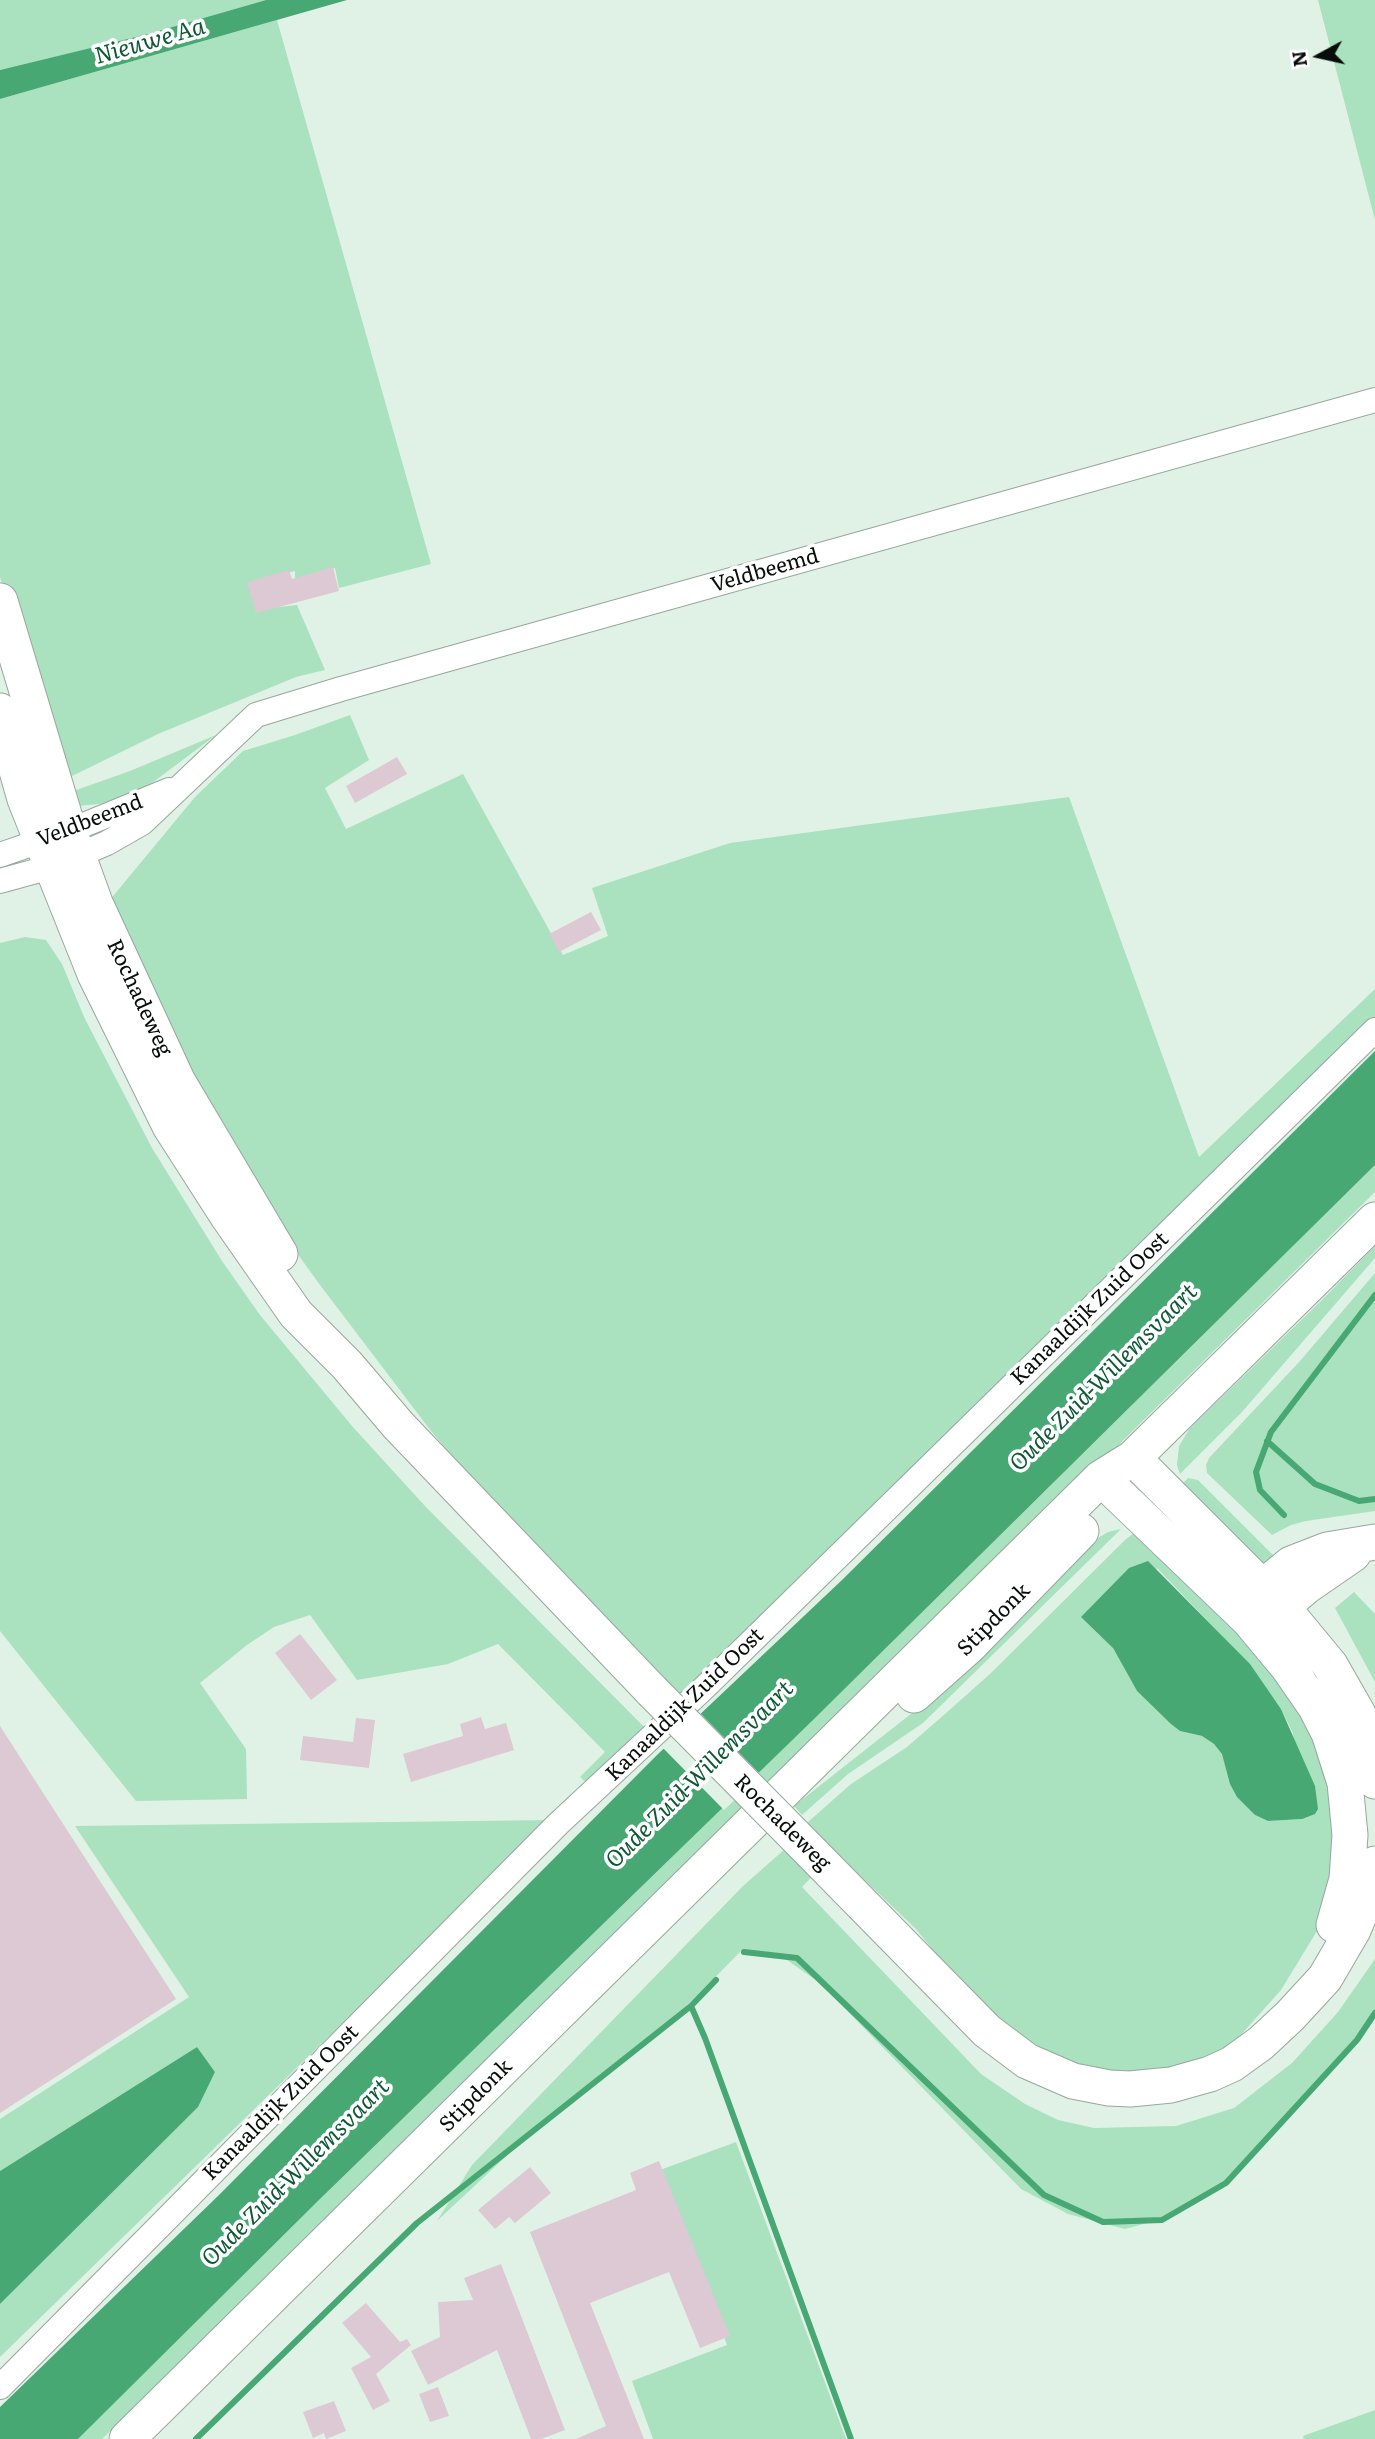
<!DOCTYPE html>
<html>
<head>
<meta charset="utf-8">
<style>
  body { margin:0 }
  #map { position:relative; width:1375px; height:2439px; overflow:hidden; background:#e0f2e6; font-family:Literata,serif }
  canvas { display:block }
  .north { position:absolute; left:1284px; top:21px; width:70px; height:70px; -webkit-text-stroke:5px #fff; paint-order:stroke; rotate:262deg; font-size:19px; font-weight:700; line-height:28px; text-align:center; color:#070d09 }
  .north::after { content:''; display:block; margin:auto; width:24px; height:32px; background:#070d09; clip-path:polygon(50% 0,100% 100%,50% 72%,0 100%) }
</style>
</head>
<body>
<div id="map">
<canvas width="1375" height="2439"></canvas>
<div class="north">N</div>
</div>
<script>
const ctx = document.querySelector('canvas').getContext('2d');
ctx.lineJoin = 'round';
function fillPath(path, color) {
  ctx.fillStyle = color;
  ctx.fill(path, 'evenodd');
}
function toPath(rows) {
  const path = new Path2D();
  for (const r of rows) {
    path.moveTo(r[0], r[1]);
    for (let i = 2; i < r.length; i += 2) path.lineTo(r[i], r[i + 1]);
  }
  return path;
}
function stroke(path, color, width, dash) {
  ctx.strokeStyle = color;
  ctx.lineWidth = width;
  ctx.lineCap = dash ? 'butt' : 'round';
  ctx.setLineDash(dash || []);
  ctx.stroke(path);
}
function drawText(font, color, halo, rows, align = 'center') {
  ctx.font = font + ' Literata,serif';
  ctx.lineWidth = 7;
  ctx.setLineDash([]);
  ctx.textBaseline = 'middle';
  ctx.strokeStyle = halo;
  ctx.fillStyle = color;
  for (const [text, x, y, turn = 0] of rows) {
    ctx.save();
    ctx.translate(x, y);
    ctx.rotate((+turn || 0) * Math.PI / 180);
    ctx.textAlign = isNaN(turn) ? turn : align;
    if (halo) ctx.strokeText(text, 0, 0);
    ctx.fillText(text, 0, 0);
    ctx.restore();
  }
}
const green = toPath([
  [0,0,266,0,148,34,0,70],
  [1318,0,1375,0,1375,220],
  [277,20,431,564,339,588,335,568,308,575,295,582,295,571,254,581,261,609,297,605,325,670,296,677,158,734,68,778,48,732,0,577,0,99],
  [350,715,369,760,325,788,346,829,463,774,563,955,608,936,592,888,730,843,1069,797,1199,1157,1375,989,1375,1020,687,1702,465,1471,431,1431,320,1285,268,1213,230,1150,109,901,195,797,243,751,295,735],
  [216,735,136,795,99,804,77,806,68,793,130,771],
  [25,937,46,940,62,964,85,1019,152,1148,222,1261,260,1315,352,1426,425,1506,652,1735,595,1791,580,1777,605,1752,498,1644,448,1664,357,1680,310,1615,274,1627,247,1645,200,1683,246,1749,247,1799,136,1801,0,1631,0,943],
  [1375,1165,1375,1192,1087,1476,102,2439,78,2439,320,2199,812,1721],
  [1375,1246,1375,1258,1242,1412,1180,1474,1177,1465,1179,1446,1190,1428,1320,1302],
  [1375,1273,1375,1511,1306,1521,1291,1525,1272,1535,1207,1473,1206,1465,1209,1458,1300,1361],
  [1188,1478,1198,1480,1279,1561,1266,1563,1250,1557,1181,1485],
  [1121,1529,923,1723,848,1774,802,1815,794,1806,945,1687,1093,1541,1108,1532],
  [1137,1531,1287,1681,1338,1793,1332,1894,1317,1931,1281,1990,1231,2046,1200,2059,1162,2070,1111,2074,1065,2060,1002,2026,974,2001,916,1929,835,1852,802,1887,981,2074,1025,2104,1058,2120,1094,2128,1176,2126,1234,2108,1292,2063,1338,2012,1375,1959,1375,2017,1270,2138,1222,2188,1170,2217,1125,2229,1068,2214,1021,2189,820,1983,784,1958,743,1949,659,2034,530,2134,437,2221,472,2165,743,1886,785,1849,808,1822,851,1784,907,1747,945,1714,991,1673,1126,1539],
  [1157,1568,1249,1664,1281,1709,1293,1733,1302,1819,1268,1821,1255,1815,1226,1766,1222,1753,1214,1744,1202,1736,1180,1731,1137,1691,1113,1648],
  [1354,1592,1375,1614,1375,1682,1335,1608],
  [553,1820,355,2011,0,2357,0,2304,197,2107,215,2072,197,2047,0,2171,0,2119,189,1997,75,1826],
  [736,2142,846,2439,653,2439,632,2381,727,2345,660,2170],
  [1375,2410,1375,2439,1304,2439,1303,2436]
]);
const water = toPath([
  [266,0,347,0,0,99,0,70,148,34],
  [1375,1051,1375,1165,812,1721,320,2199,78,2439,0,2439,0,2407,219,2195,657,1755,842,1580],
  [1148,1561,1250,1664,1281,1709,1315,1786,1318,1809,1315,1814,1302,1819,1268,1821,1255,1815,1237,1797,1230,1784,1222,1754,1214,1744,1202,1736,1180,1731,1171,1724,1137,1691,1113,1648,1081,1617,1129,1568],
  [197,2047,215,2072,198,2107,0,2304,0,2171]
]);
const pier = toPath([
  [698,1711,761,1775,724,1810,661,1746]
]);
const stream = toPath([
  [1267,1441,1315,1484,1359,1501,1375,1499],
  [1284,1515,1260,1490,1256,1472,1271,1432,1375,1295],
  [744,1952,797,1958,1044,2195,1103,2222,1162,2220,1226,2183,1357,2040,1375,2013],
  [691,2006,716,1980],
  [196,2439,417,2223,691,2006,705,2038,851,2439]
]);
const building = toPath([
  [333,567,339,591,256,613,247,582,289,570,292,579],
  [397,757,407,774,355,803,346,786],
  [591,912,601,930,559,952,549,934],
  [300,1634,337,1680,311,1700,275,1653],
  [481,1717,485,1729,506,1723,514,1750,411,1782,403,1754,463,1736,460,1724],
  [356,1718,375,1720,369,1768,300,1760,303,1736,353,1742],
  [0,1726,176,1999,0,2113],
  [659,2161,730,2336,700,2348,669,2272,590,2303,644,2439,576,2439,606,2426,530,2232,636,2190,630,2173],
  [530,2167,551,2193,515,2223,509,2217,495,2229,478,2210],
  [501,2264,565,2430,541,2439,531,2439,497,2350,428,2385,411,2351,440,2337,438,2302,473,2300,464,2278],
  [366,2303,400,2342,407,2339,411,2345,376,2374,390,2401,373,2410,351,2368,371,2357,342,2323],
  [438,2387,449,2416,430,2422,419,2394],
  [334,2401,346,2431,326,2439,324,2433,313,2438,303,2412]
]);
const street = toPath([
  [0,855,69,831,169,790],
  [0,881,51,867,107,843,142,823,256,715,341,689,1375,400],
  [0,2387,558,1824,705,1687,1375,1030]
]);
const secondary = toPath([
  [0,601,69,831,95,903,178,1082,280,1254],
  [0,711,25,799,95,974,170,1126,229,1218,296,1314,347,1365,398,1425,652,1691],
  [1133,1458,1282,1607,1330,1665,1358,1714,1366,1738,1375,1781],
  [1101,1478,1249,1620,1288,1667,1315,1706,1329,1733,1345,1783,1350,1835,1347,1879,1334,1925],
  [1254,1608,1263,1587,1291,1564,1327,1550,1375,1542],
  [1260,1616,1282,1607,1308,1585,1353,1554],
  [914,1695,968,1647,1081,1531],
  [813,1854,987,2031,1027,2061,1073,2081,1109,2088,1130,2089,1171,2085,1210,2074,1232,2064,1261,2043,1290,2016,1325,1978,1353,1930,1366,1899,1375,1864],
  [127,2439,1101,1478,1133,1458,1375,1220]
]);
const secondaryBridge = toPath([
  [652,1691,813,1854]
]);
const streetNames = [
  ["Veldbeemd",765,571,-16],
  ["Veldbeemd",90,821,-21],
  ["Rochadeweg",139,998,65],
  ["Kanaaldijk Zuid Oost",1090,1309,-44],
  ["Stipdonk",994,1620,-45],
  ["Kanaaldijk Zuid Oost",685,1705,-44],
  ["Rochadeweg",782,1823,45],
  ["Stipdonk",476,2096,-45],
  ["Kanaaldijk Zuid Oost",281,2103,-45]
];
const waterNames = [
  ["Nieuwe Aa",150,42,-16],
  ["Oude Zuid-Willemsvaart",1104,1378,-45],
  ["Oude Zuid-Willemsvaart",700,1775,-45],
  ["Oude Zuid-Willemsvaart",296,2173,-45]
];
fillPath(green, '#aae1bf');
fillPath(water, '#47a874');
fillPath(pier, '#e0f2e6');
stroke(stream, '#47a874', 6);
fillPath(building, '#ddc9d4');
stroke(street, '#96a79c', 26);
stroke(secondary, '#96a79c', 37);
stroke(street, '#fff', 24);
stroke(secondary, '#fff', 35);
stroke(secondaryBridge, '#96a79c', 37, []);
stroke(secondaryBridge, '#fff', 35);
drawText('21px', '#070d09', '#fff', streetNames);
drawText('italic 23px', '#0e5835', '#fff', waterNames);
</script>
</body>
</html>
